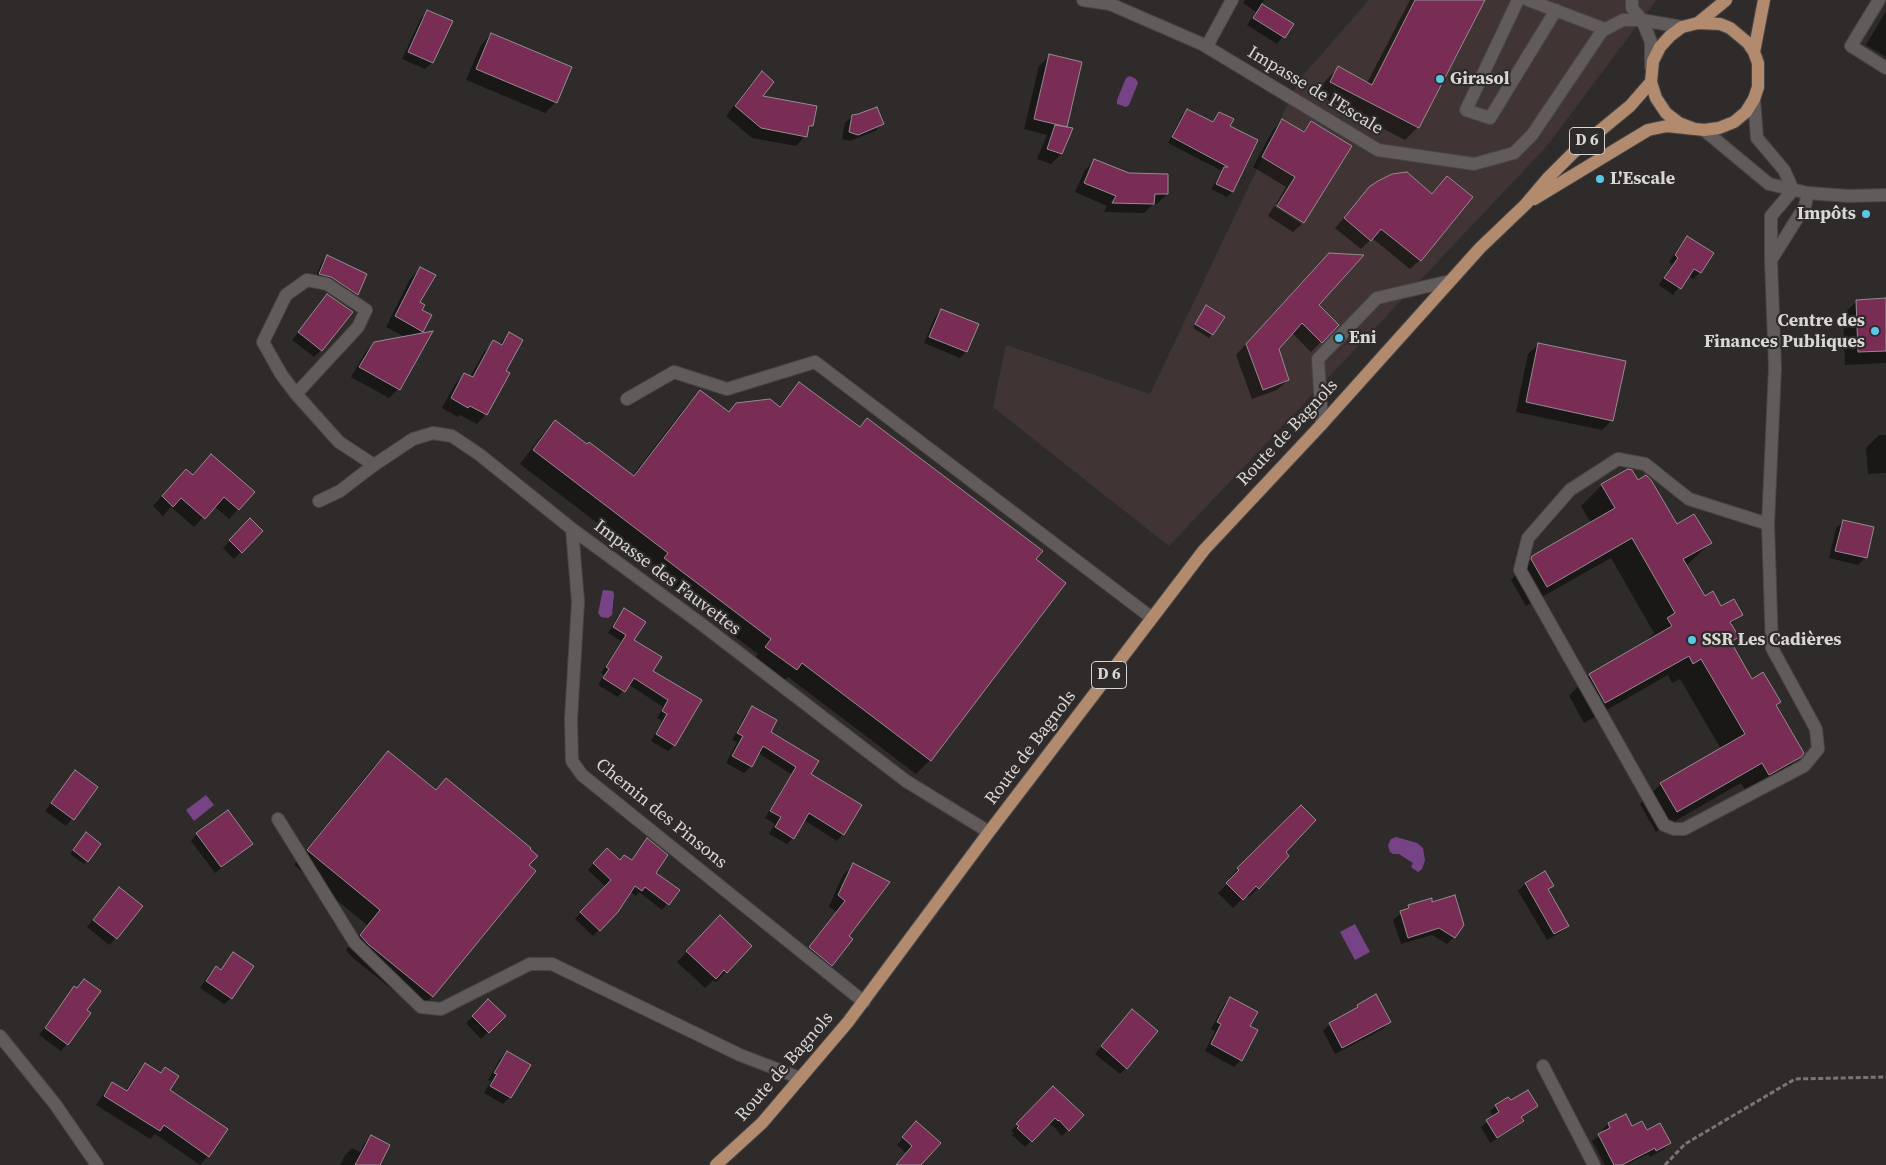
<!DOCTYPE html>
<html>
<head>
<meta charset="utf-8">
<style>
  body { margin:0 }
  canvas { display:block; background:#302b2b }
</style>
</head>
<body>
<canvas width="1886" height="1165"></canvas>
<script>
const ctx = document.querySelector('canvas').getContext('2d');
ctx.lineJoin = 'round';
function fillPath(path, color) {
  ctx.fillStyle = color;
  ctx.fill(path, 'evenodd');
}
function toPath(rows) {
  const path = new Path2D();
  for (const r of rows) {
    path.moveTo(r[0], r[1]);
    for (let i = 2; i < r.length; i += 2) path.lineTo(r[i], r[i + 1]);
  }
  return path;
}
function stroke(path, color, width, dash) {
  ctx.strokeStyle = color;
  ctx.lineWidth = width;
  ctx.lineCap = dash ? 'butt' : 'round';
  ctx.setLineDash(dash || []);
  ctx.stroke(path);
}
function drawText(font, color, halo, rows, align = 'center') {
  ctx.font = font + ' "Source Serif 4",serif';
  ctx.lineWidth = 4.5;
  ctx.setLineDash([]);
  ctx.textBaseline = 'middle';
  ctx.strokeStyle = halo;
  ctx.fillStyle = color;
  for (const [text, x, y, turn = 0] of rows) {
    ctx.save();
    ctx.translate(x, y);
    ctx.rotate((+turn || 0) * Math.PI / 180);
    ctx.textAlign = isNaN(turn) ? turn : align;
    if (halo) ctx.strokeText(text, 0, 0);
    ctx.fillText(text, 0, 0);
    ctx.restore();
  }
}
const built = toPath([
  [1369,0,1656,0,1546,147,1169,546,993,407,1006,345,1150,394,1300,79]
]);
const water = toPath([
  [1130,76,1136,79,1138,83,1129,105,1126,107,1117,104,1117,100,1126,78],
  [603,590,613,591,614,594,612,615,608,618,601,617,598,613],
  [206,795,214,805,194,821,186,810],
  [1396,837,1417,843,1423,848,1425,860,1422,869,1418,872,1411,867,1413,863,1399,854,1393,854,1390,852,1388,845,1391,839],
  [1355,924,1370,952,1355,960,1340,932]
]);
const shadow = toPath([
  [1245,0,1264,0,1260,5,1292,25,1277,44,1247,25,1256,12,1243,3],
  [1410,0,1483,0,1418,127,1405,140,1318,95,1325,81,1338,68,1367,83],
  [428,11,432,63,425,69,402,59,421,18],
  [1886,11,1886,57,1866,45],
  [491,34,556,102,545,113,466,80,481,45],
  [1050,56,1066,126,1064,128,1061,154,1051,164,1037,159,1047,135,1024,129,1039,66],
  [762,73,761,96,812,126,806,132,805,136,796,146,752,138,726,116,752,82],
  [1187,110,1211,123,1219,113,1228,127,1257,141,1232,192,1227,197,1211,189,1222,171,1168,143,1182,115],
  [852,116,882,124,875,131,850,141,842,139,845,123],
  [1283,120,1302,132,1311,122,1350,147,1302,223,1302,221,1276,204,1286,187,1253,167,1273,130],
  [1095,160,1167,194,1157,204,1153,204,1144,213,1104,212,1107,206,1075,192,1085,170],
  [1447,178,1420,260,1410,269,1372,238,1361,249,1335,228,1370,188,1431,195],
  [1274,206,1302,224,1293,232,1268,216],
  [1688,238,1712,254,1700,272,1693,279,1688,275,1673,295,1659,285,1672,265,1669,262,1681,244],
  [327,257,357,294,351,299,314,280,322,262],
  [1318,265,1317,305,1337,325,1311,352,1292,333,1277,349,1288,380,1277,390,1252,399,1236,355],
  [420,269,419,303,422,331,418,335,398,389,389,398,351,377,365,353,374,343,405,337,386,327,410,279],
  [327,295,321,350,314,357,292,340],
  [1886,299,1886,363,1845,365,1843,314,1857,301],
  [1206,307,1212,334,1209,338,1193,328],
  [941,310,977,325,966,352,960,358,924,343,935,317],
  [509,333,505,371,486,414,477,424,460,415,458,417,442,408,455,384,465,374,470,377,484,352,494,342,499,345],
  [1351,338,1351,339,1328,362],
  [1539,344,1612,420,1602,430,1516,412,1528,354],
  [799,383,858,428,867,419,1034,560,1064,583,930,760,916,774,788,677,782,683,752,661,758,654,651,573,655,567,520,464,542,435,556,421,632,476,686,406,700,392,728,413,778,407],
  [1879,435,1886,435,1886,473,1868,474,1866,448],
  [202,466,238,509,229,519,214,506,194,527,171,507,163,516,153,506,176,480,192,476],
  [1637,482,1676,526,1710,543,1686,566,1704,598,1721,608,1741,614,1731,625,1738,637,1731,644,1752,680,1779,702,1775,706,1800,756,1779,777,1748,795,1741,783,1656,832,1640,804,1661,784,1721,749,1680,679,1672,683,1668,675,1584,723,1569,696,1589,675,1648,641,1647,640,1654,633,1611,558,1526,606,1511,580,1533,557,1591,523,1581,506,1602,485],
  [250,520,262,531,234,559,223,548],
  [1843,522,1872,528,1865,558,1858,565,1829,558,1836,528],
  [624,610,632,640,652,671,700,700,674,745,668,751,651,741,662,721,657,718,663,707,628,684,618,697,598,685,604,675,601,673,621,641,608,633,618,616],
  [752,708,769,732,810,774,843,834,837,841,804,820,793,838,787,844,769,834,775,824,765,818,791,774,758,753,751,766,744,773,726,763,737,742,732,740,746,714],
  [388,752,435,790,446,780,527,865,433,996,418,1010,353,958,346,950,367,925,294,865,374,766],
  [75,772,96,787,66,826,45,811],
  [1301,807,1284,852,1258,888,1249,897,1246,895,1233,908,1218,893,1231,880,1229,878],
  [197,834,251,844,215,873,191,841],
  [83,837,87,861,84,864,70,854],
  [647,840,655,873,678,890,662,910,639,892,636,896,630,892,617,912,593,936,575,919,606,887,588,870,607,849,620,861,631,861],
  [854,864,847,936,832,965,821,976,800,958,836,912,829,906,843,875],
  [1545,873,1552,886,1548,891,1567,925,1561,932,1547,940,1518,891,1525,884],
  [112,895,116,938,109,945,87,927],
  [1432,903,1462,925,1454,937,1447,944,1432,935,1401,944,1393,920,1409,906],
  [710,927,751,946,716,982,713,980,705,988,677,962],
  [233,954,231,998,224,1004,200,988,209,974,216,968,220,971],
  [75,988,85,1011,67,1044,61,1051,39,1035],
  [1231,998,1248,1027,1241,1060,1234,1067,1205,1051,1215,1031,1211,1029,1224,1005],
  [488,1000,504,1016,481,1039,466,1023],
  [1358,1006,1389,1022,1383,1029,1335,1054,1323,1031,1330,1024,1351,1012],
  [1126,1017,1126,1068,1120,1074,1095,1054],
  [507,1052,510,1097,503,1104,484,1093,491,1081,488,1080,500,1059],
  [145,1065,160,1074,165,1069,169,1090,208,1156,200,1165,155,1134,150,1139,96,1105,104,1093,112,1084,125,1092,136,1074],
  [1054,1088,1083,1115,1062,1136,1052,1125,1051,1126,1049,1123,1025,1147,1012,1135,1014,1133,1011,1131],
  [1510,1102,1536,1106,1520,1118,1522,1121,1516,1127,1490,1143,1481,1127,1493,1117,1490,1111,1496,1106],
  [1625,1115,1631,1128,1646,1131,1670,1143,1663,1150,1650,1157,1648,1154,1626,1165,1605,1165,1592,1141,1603,1133,1602,1130,1608,1124],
  [909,1130,920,1165,896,1165,906,1153,897,1145],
  [371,1137,378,1165,340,1165,345,1155,352,1148,360,1152,364,1144]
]);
const building = toPath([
  [1415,0,1485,0,1419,128,1330,82,1338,66,1372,85,1415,0],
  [1262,4,1294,24,1285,38,1253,18,1262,4],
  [427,10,453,21,433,63,408,52,427,10],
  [491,33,572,67,557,103,476,69,491,33],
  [1049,54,1082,62,1067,127,1034,119,1049,54],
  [762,71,774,82,763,96,817,106,813,126,809,126,807,137,761,128,735,106,762,71],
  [877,107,884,124,858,135,849,132,852,115,858,114,877,107],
  [1187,109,1213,122,1219,112,1234,119,1230,126,1258,140,1233,192,1216,184,1224,167,1228,167,1172,137,1187,109],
  [1282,119,1304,132,1311,121,1352,146,1304,223,1277,206,1295,177,1262,157,1282,119],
  [1055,125,1073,128,1062,154,1047,149,1055,125],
  [1094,159,1129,173,1168,174,1168,194,1155,194,1154,204,1112,203,1116,196,1084,183,1094,159],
  [1407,172,1432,194,1447,176,1473,197,1421,261,1381,229,1371,241,1344,218,1369,187,1378,181,1392,174,1407,172],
  [1687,236,1714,253,1701,273,1694,269,1681,289,1664,278,1678,258,1675,255,1687,236],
  [1329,253,1364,255,1319,305,1339,325,1322,343,1302,323,1279,349,1289,380,1263,390,1246,344,1329,253],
  [327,255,367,274,358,295,331,277,319,274,327,255],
  [420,267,436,275,420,302,425,305,422,310,432,315,423,332,395,316,420,267],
  [327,294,353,312,322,351,298,332,327,294],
  [1886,298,1886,351,1858,352,1856,300,1886,298],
  [1206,305,1225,317,1213,335,1195,324,1206,305],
  [941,309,979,324,967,352,929,337,941,309],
  [433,331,400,390,359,367,374,342,433,331],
  [509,332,523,340,506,371,510,373,487,415,470,406,468,408,451,398,464,373,473,377,493,340,502,345,509,332],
  [1538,343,1626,361,1613,421,1526,402,1538,343],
  [799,382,860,427,867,418,1043,551,1036,559,1066,583,931,761,802,663,797,670,765,647,771,639,664,558,668,553,533,450,555,420,587,444,589,442,634,476,700,390,729,412,736,403,770,399,780,407,799,382],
  [211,454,255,492,239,510,224,497,205,519,181,498,173,507,162,496,186,469,193,475,211,454],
  [1628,469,1632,470,1638,480,1646,475,1651,480,1677,524,1694,514,1712,543,1683,559,1705,596,1713,591,1721,606,1734,599,1743,615,1730,622,1739,637,1731,642,1752,679,1763,672,1781,702,1776,705,1804,753,1801,757,1769,775,1762,763,1677,812,1660,783,1745,734,1701,659,1693,664,1689,656,1605,703,1589,674,1672,626,1667,618,1675,613,1632,538,1547,587,1531,559,1532,556,1615,508,1601,484,1628,469],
  [250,518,263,531,242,553,229,540,250,518],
  [1843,520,1874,527,1867,558,1835,551,1843,520],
  [624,608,646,622,634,640,662,657,653,671,702,700,675,746,656,734,667,714,662,711,668,700,634,678,625,692,603,678,609,669,606,667,626,635,613,627,624,608],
  [752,706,777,720,771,732,819,761,811,774,862,805,844,835,809,813,794,839,775,827,781,817,770,811,796,767,763,746,752,767,732,756,743,736,737,733,752,706],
  [388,751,436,790,446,778,531,848,530,849,538,856,529,865,536,871,433,997,368,944,360,935,380,910,307,850,388,751],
  [75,770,98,787,74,820,51,803,75,770],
  [1301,805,1316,820,1286,852,1289,856,1259,889,1256,886,1243,900,1226,883,1239,870,1237,868,1301,805],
  [228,810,253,844,221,867,196,833,228,810],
  [86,832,101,844,88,862,73,850,86,832],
  [647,838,668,855,656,873,680,890,669,905,645,887,642,891,635,886,618,912,600,931,580,912,611,880,593,863,607,848,620,860,624,855,632,860,647,838],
  [853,863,890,882,849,936,853,939,832,966,809,947,845,901,838,895,853,863],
  [1545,871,1554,886,1548,889,1569,926,1554,934,1525,883,1545,871],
  [119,887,143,906,117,939,93,920,119,887],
  [1455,895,1464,925,1455,938,1439,928,1408,938,1400,911,1409,908,1408,905,1432,898,1432,902,1455,895],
  [720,915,752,946,727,973,724,970,716,979,686,951,720,915],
  [233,952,254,966,232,999,206,981,216,966,221,970,233,952],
  [84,979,101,991,87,1010,91,1013,68,1045,45,1028,74,986,77,988,84,979],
  [1376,994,1391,1022,1342,1048,1329,1023,1358,1007,1357,1005,1376,994],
  [1230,997,1258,1012,1250,1026,1258,1030,1242,1061,1211,1044,1221,1024,1217,1022,1230,997],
  [488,999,506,1016,489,1033,472,1016,488,999],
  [1132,1009,1158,1031,1127,1069,1101,1046,1132,1009],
  [507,1051,531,1065,511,1098,490,1086,497,1074,494,1073,507,1051],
  [145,1063,161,1073,165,1067,179,1076,170,1090,228,1129,209,1157,164,1125,160,1131,104,1096,112,1082,127,1091,145,1063],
  [1053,1086,1084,1115,1069,1131,1059,1120,1058,1121,1055,1118,1032,1142,1017,1128,1019,1126,1016,1124,1053,1086],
  [1528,1090,1538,1106,1521,1117,1524,1121,1497,1138,1486,1120,1499,1112,1495,1105,1508,1097,1511,1100,1528,1090],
  [1626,1114,1632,1126,1642,1121,1647,1130,1660,1123,1671,1143,1656,1151,1655,1148,1622,1165,1614,1165,1598,1134,1610,1128,1608,1123,1626,1114],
  [916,1121,941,1143,921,1165,896,1165,912,1146,902,1137,916,1121],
  [371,1135,390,1145,380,1165,355,1165,371,1135]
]);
const path = toPath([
  [1665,1165,1685,1144,1795,1079,1886,1077]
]);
const service = toPath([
  [1518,0,1466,110,1490,118,1556,10],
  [1528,0,1605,29],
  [1632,0,1632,8,1642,20],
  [1879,0,1851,46,1886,68],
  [1771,260,1805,206,1808,193],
  [296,394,358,327,366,310,327,284,307,280,286,295,263,342,281,374,296,394,339,442,374,465],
  [627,399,674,372,727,389,815,362,1152,618],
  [1322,424,1318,359,1377,298,1450,281],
  [1768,524,1689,499,1645,464,1618,459,1570,490,1528,538,1520,570,1664,825,1674,829,1684,829,1804,766,1818,749,1816,729,1772,648,1768,524,1775,368,1771,260,1771,216,1793,190],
  [278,819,355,943,421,1007,441,1009,530,964,552,964,740,1055,800,1078],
  [1543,1066,1594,1165]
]);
const minor = toPath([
  [1083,0,1110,4,1202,44,1378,150,1474,164,1514,153,1532,135,1602,31,1623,20,1642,20],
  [1207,46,1232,0],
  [1651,67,1651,42,1642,20,1682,27],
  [1754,99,1757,138,1784,170,1793,190],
  [1704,130,1769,184,1808,193,1849,196,1886,195],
  [319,501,340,491,374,465,413,439,433,433,452,436,480,455,572,529,700,623,906,781,989,832],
  [572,529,578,602,571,719,572,761,582,775,864,1002],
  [0,1036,55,1104,97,1165]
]);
const primary = toPath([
  [1698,23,1726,0],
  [1754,52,1764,0],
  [1534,199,1648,130,1667,126,1695,129,1704,130,1719,128,1734,122,1746,112,1754,99,1758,87,1758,63,1754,52,1748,43,1730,28,1720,24,1698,23,1682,27,1670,36,1660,47,1653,61,1651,82,1656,98,1666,113,1679,123,1695,129],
  [716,1165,762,1123,848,1022,989,832,1204,550,1322,424,1480,248,1526,204,1548,178,1574,152,1630,106,1651,82]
]);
const markers = [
  [1440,79,5,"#5ac8e5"],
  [1600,179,5,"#5ac8e5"],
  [1866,214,5,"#5ac8e5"],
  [1875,331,5,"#5ac8e5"],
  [1339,338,5,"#5ac8e5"],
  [1692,640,5,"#5ac8e5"]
];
const shields = [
  [1587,141,35],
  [1109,675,35]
];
const shieldNames = [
  ["D 6",1587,141],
  ["D 6",1109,675]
];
const poiNames = [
  ["Girasol",1450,79],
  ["L'Escale",1610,179],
  ["Impôts",1856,214,"right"],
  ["Centre des",1865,321,"right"],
  ["Finances Publiques",1865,342,"right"],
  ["Eni",1349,338],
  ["SSR Les Cadières",1702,640]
];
const streetNames = [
  ["Impasse de l'Escale",1315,91,31],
  ["Route de Bagnols",1288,433,-47],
  ["Impasse des Fauvettes",667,578,37],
  ["Route de Bagnols",1031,748,-53],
  ["Chemin des Pinsons",661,814,39],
  ["Route de Bagnols",785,1067,-49]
];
fillPath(built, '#403534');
fillPath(water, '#764486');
fillPath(shadow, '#0007');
fillPath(building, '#792c54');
stroke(building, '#928d8f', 1);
stroke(service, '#4a4646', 14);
stroke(minor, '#4a4646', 14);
stroke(primary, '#4a4646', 14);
stroke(path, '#797575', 3, [5, 2.5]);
stroke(service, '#615c5b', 12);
stroke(minor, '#615c5b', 12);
stroke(primary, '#b28b6f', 12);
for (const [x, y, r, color] of markers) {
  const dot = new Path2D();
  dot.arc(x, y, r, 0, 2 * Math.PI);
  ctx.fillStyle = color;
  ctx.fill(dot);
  stroke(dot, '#302b2b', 2);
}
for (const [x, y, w] of shields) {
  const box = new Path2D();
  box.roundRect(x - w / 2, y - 13.5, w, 27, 4);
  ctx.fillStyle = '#302b2b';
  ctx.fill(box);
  stroke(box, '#d9d6d6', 1);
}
drawText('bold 16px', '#d9d6d6', null, shieldNames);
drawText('bold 18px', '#d9d6d6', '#302b2b', poiNames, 'left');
drawText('18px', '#d9d6d6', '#302b2b', streetNames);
</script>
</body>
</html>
